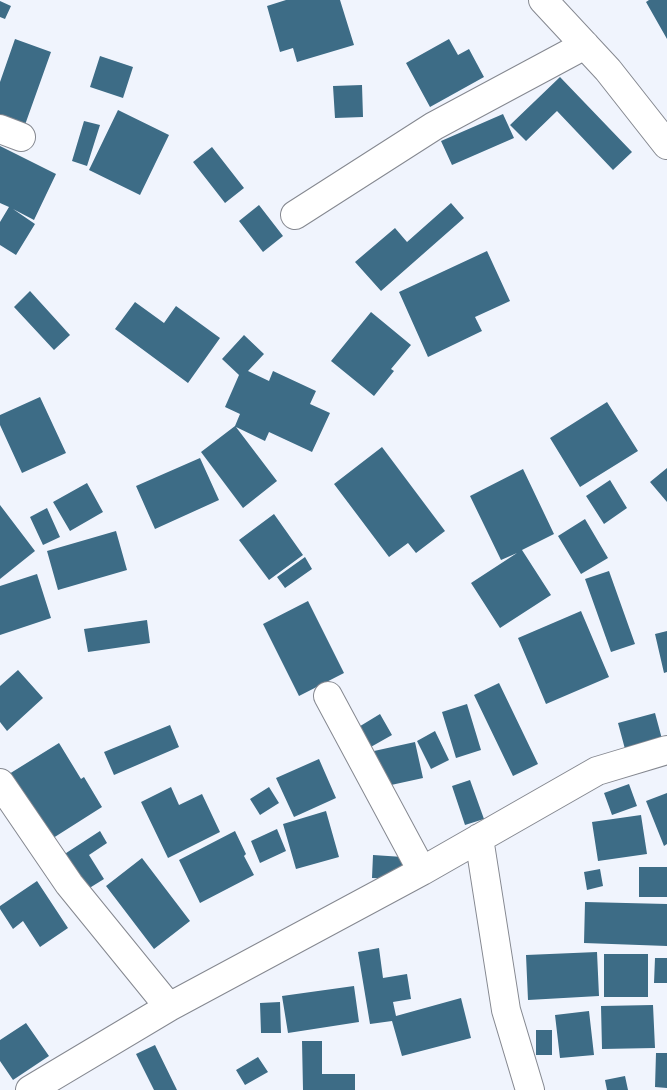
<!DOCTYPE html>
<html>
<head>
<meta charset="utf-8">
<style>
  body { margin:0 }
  canvas { display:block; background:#f0f4fd }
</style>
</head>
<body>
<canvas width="667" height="1090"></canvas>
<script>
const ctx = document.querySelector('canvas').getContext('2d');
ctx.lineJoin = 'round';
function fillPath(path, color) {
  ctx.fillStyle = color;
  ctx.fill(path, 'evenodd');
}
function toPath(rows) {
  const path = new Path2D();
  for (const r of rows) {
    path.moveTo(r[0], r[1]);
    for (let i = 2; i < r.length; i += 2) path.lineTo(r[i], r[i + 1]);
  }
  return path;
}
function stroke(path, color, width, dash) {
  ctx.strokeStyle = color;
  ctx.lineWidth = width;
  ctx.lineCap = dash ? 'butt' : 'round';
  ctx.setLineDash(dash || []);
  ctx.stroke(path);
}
const building = toPath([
  [286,0,340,0,354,45,297,62,293,48,280,52,267,6],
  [649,0,667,0,667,39,646,2],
  [0,1,11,6,5,19,0,17],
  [15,39,51,52,21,136,0,128,0,82],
  [449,39,458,55,469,49,484,77,430,107,406,63],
  [100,56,133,67,123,98,90,87],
  [560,77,632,152,613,170,557,111,526,141,510,125],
  [362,85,363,117,335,118,333,86],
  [118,110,169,135,140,195,89,170],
  [503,114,514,138,452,165,441,141],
  [84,121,100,125,87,166,72,161],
  [0,146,56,174,34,220,13,209,35,224,16,255,0,245,0,222,9,207,0,203],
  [212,147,244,188,225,203,193,162],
  [451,203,464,218,381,291,355,262,395,228,407,242],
  [259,205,283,236,263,252,239,221],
  [487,251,510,301,475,317,482,331,428,357,399,292],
  [30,291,70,335,54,350,14,307],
  [135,302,164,323,176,306,220,338,188,383,115,329],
  [371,312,411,345,391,369,394,371,374,396,331,361],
  [244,335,264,354,248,371,269,381,273,371,316,391,310,404,330,413,312,452,269,432,265,441,236,427,277,481,243,508,201,452,235,426,240,414,225,407,239,375,222,359],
  [40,397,66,453,22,473,0,425,0,415],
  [607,402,638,451,580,487,550,438],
  [382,447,445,531,416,553,408,543,389,557,334,484],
  [200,458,219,500,155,529,136,486],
  [667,468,667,502,650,482],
  [523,469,554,534,522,550,551,595,500,628,471,583,517,553,501,560,470,496],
  [610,480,627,508,604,524,586,496],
  [87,483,103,512,70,531,53,502],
  [0,505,35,551,0,579],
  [47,508,60,537,43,545,30,517],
  [274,514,303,555,269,580,239,540],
  [585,519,608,558,581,574,558,536],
  [116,531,127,570,58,590,47,551],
  [305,557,312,569,285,588,277,577],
  [609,571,635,644,611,652,585,579],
  [37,574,51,618,0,635,0,586],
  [308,601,344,673,299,696,263,624],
  [581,611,609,677,546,704,518,638],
  [147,620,150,643,88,652,84,629],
  [667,631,667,672,664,673,655,634],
  [18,670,43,698,7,731,0,722,0,686],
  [499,683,538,764,513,776,474,695],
  [467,704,481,750,456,758,442,712],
  [655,713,662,739,625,749,618,723],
  [380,714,392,735,369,748,357,728],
  [170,725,179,747,114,775,104,752],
  [435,731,449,760,431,769,417,741],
  [415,742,423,778,382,787,374,751],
  [59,743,81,779,84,777,102,807,50,840,9,774],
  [319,759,336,798,294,817,276,778],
  [470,780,484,819,465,825,452,786],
  [629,784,637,806,612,815,604,793],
  [171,787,179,805,202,794,220,832,168,858,141,802],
  [269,787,279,803,260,815,250,799],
  [667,793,667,844,664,846,646,801],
  [326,811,339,857,296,869,283,824],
  [641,815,647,854,598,861,592,822],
  [277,829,286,851,260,863,251,841],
  [100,831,107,843,89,855,104,879,83,892,60,857],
  [235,831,246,854,244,856,254,875,200,903,179,860],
  [373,855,403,857,401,879,372,878],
  [142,858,190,921,154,949,106,886],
  [639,867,667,867,667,897,639,897],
  [600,869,603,886,587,890,584,872],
  [37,881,68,928,40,947,23,921,13,929,0,909,0,906],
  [585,902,667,904,667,946,584,943],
  [379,948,383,978,407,974,411,999,393,1002,396,1016,461,998,471,1038,402,1056,392,1021,370,1024,358,952],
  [597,952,599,996,528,1000,526,955],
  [604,954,648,954,648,997,604,997],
  [655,958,667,958,667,983,654,983],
  [354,986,359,1022,288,1033,282,996],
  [280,1002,281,1033,261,1033,260,1003],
  [653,1005,655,1048,602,1049,601,1006],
  [589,1011,594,1055,560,1058,555,1015],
  [26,1023,49,1056,13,1080,0,1061,0,1040],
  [536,1030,552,1030,552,1055,536,1055],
  [302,1041,322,1041,322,1074,355,1074,355,1090,303,1090],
  [155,1045,177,1090,154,1090,136,1054],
  [656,1053,667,1053,667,1088,655,1087],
  [258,1057,268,1072,245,1085,236,1070],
  [625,1076,628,1090,607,1090,605,1080]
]);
const street = toPath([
  [543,0,608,70,667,145],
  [0,129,21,137],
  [295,215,434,126,585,45],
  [328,696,422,871],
  [0,783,69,884,169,1007],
  [479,838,506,1010,530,1090],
  [30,1090,169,1007,422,871,597,771,667,750]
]);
fillPath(building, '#3d6c86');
stroke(street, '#858890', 30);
stroke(street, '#fff', 28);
</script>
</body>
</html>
